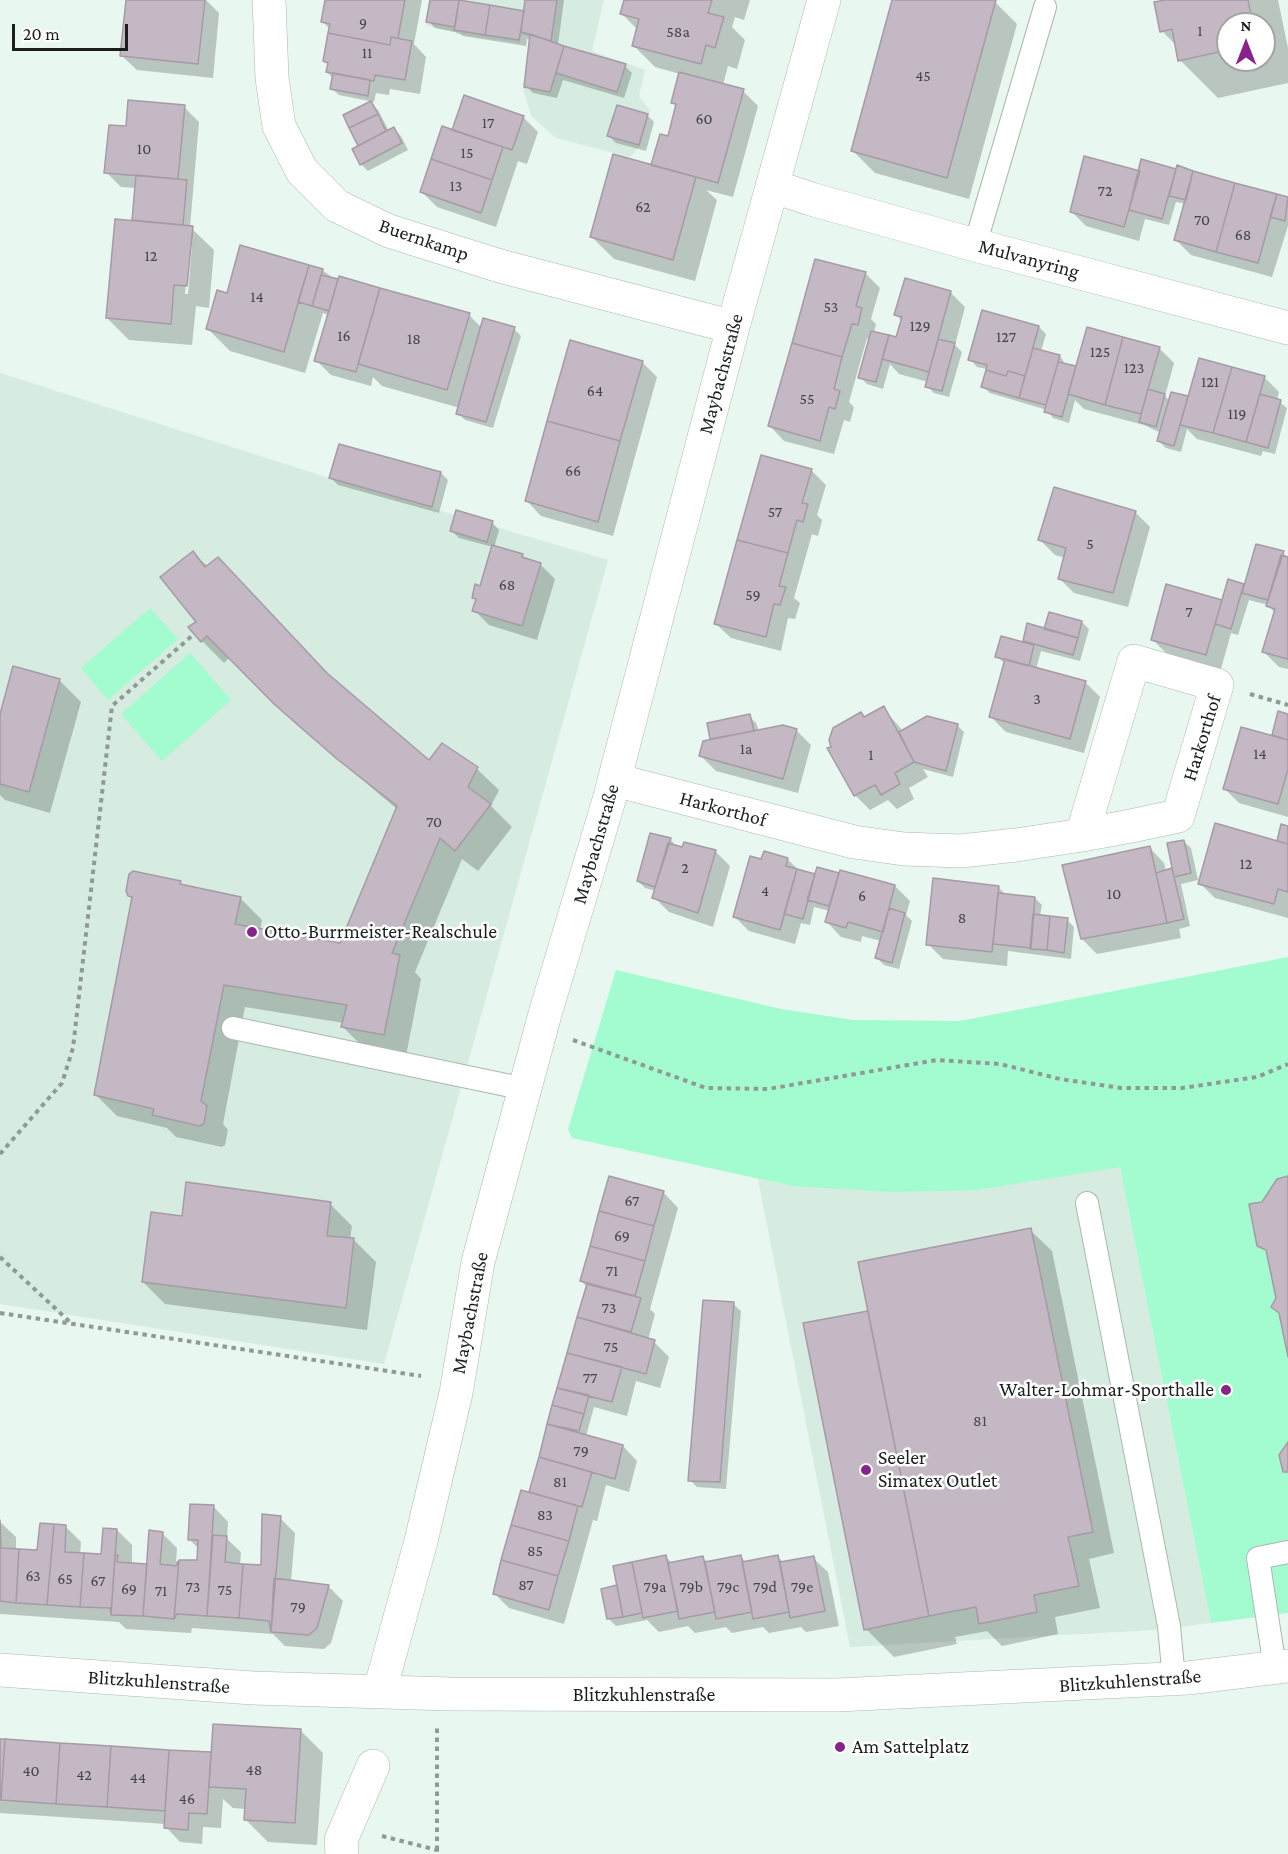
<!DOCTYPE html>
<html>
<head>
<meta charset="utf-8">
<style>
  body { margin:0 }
  #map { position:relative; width:1288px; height:1854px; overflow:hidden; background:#e8f7ef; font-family:"Crimson Pro",serif }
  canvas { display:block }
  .north { position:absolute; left:1216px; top:12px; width:60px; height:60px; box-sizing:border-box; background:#fff; border:2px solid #a3a5a4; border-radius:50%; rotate:0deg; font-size:16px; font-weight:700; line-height:24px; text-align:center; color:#1a1f1c }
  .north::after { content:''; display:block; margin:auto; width:21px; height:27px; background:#87238b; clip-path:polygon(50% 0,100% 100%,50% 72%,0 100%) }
  .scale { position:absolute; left:12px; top:24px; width:116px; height:27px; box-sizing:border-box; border:3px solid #1a1f1c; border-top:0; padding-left:8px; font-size:18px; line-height:21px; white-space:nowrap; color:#1a1f1c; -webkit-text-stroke:4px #fff; paint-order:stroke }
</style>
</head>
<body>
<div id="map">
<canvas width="1288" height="1854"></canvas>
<div class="north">N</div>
<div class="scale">20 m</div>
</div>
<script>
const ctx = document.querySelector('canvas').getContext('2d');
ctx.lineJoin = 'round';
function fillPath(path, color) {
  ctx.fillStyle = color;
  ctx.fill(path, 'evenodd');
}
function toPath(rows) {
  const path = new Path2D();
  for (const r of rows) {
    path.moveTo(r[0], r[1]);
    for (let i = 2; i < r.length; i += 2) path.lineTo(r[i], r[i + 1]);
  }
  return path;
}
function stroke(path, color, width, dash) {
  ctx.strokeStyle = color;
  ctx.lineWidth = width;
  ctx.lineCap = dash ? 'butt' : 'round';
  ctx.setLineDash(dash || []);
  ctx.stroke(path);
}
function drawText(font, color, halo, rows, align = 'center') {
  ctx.font = font + ' "Crimson Pro",serif';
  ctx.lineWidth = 5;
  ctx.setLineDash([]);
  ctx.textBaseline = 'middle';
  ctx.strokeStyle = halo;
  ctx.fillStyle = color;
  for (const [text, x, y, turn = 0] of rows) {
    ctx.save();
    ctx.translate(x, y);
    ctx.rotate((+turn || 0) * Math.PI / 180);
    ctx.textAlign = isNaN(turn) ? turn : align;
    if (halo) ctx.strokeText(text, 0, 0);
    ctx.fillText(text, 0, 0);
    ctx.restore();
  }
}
const built = toPath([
  [432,0,604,0,592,51,645,70,639,96,650,111,640,146,630,157,556,138,531,116,523,88,529,36,521,35,520,43,456,34,456,32,426,25],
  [0,373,329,478,608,560,384,1364,0,1304],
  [1120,1166,1211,1623,1154,1630,850,1647,758,1179,792,1186,978,1190]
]);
const green = toPath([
  [150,608,178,639,108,700,81,668],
  [190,653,231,700,162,761,121,714],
  [1288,957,1288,1613,1211,1623,1120,1167,978,1190,891,1192,792,1186,572,1138,568,1129,616,970,781,1009,854,1020,960,1021]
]);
const shadow = toPath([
  [127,0,206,0,219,13,213,78,137,70,122,56],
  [327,0,422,0,414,44,426,57,420,94,390,89,389,95,376,93,374,102,339,95,331,88,333,78,327,72,329,65,325,61,330,29,323,22],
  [432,0,463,0,466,3,526,12,526,0,564,0,558,45,625,66,632,73,624,98,563,80,557,98,533,93,526,86,531,39,527,39,526,46,463,36,459,33,435,28,428,21],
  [625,0,750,0,744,20,735,17,732,27,745,40,737,69,728,66,723,85,743,91,758,106,733,197,706,190,717,200,695,281,614,259,592,237,652,167,669,138,677,107,672,102,680,74,655,67,633,45,638,30,621,13],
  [894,0,988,0,995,2,1017,24,969,199,875,173,853,151],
  [1166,0,1278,0,1288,48,1288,83,1218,98,1180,60,1177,46,1162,31],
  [1228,24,1264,24,1264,60,1228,60],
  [371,103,378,110,389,131,394,129,401,136,408,150,368,171,361,164,360,146],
  [184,107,199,122,190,227,214,250,209,308,196,306,192,345,129,340,107,318,136,223,134,220,136,188,121,187,106,172,127,127],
  [189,245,192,245,188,294,185,294],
  [647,115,654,122,646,151,616,143,609,136],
  [523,117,538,132,527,164,518,161,496,227,437,207,422,192,453,132],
  [1142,161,1288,198,1288,226,1272,277,1191,255,1176,240,1186,204,1176,202,1169,225,1145,219,1139,241,1086,226,1071,211,1139,173],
  [816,261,866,274,880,288,871,319,876,324,874,333,897,339,902,321,896,315,950,292,965,307,955,345,962,352,949,397,934,393,927,386,928,382,899,374,890,364,883,389,867,384,860,377,870,339,867,338,849,402,854,407,850,422,844,420,834,454,784,441,770,426],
  [322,270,339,282,469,315,482,328,514,329,521,336,493,428,465,420,458,413,460,408,382,386,373,377,371,386,331,375,316,360,329,315,323,313,305,373,230,351,208,329,228,295],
  [1039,327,1046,334,1041,351,1060,356,1066,365,1077,368,1159,348,1174,363,1165,396,1170,401,1189,399,1264,377,1279,392,1277,400,1287,408,1275,454,1263,451,1261,456,1197,439,1187,429,1181,452,1166,448,1159,441,1161,433,1144,425,1084,409,1075,400,1069,423,1053,418,1047,410,990,393,982,386,987,369,977,367,970,359],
  [642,362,657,377,613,536,541,516,527,501],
  [811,470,826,485,817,515,822,520,818,536,812,534,794,598,800,603,795,619,788,618,781,651,731,638,716,624],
  [441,473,448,480,439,513,338,485,331,478],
  [1135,512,1150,527,1128,607,1074,593,1059,578,1065,558,1055,555,1040,540],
  [492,522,499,530,494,548,522,555,527,560,540,564,555,579,537,640,489,625,474,610,477,601,473,597,481,588,493,547,459,538,452,531],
  [193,553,333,681,429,762,442,745,477,769,499,790,491,806,512,827,478,871,462,859,415,972,421,979,406,1056,365,1049,343,1027,344,1023,245,1007,223,1124,228,1130,225,1145,222,1147,176,1137,167,1128,117,1116,95,1094,133,899,129,895,180,882,185,887,240,898,262,920,260,930,341,945,397,809,298,726,230,657,224,663,202,641,198,622],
  [1283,553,1288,558,1288,669,1279,667,1264,652,1275,613,1268,605,1249,600,1238,635,1231,633,1221,669,1167,654,1153,640,1223,603,1229,581,1245,586],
  [1082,622,1089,629,1080,661,1041,651,1036,669,1085,682,1100,697,1084,753,1006,732,991,717,1004,663,997,656,1024,643,1028,625,1046,630],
  [59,680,81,702,50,813,5,800,0,795,0,719],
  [883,708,903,731,957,725,964,732,953,777,923,769,928,777,909,788,914,799,897,809,888,800,870,810,855,795,865,719],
  [1288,715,1288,738,1279,735,1279,739,1288,741,1288,817,1239,803,1225,789,1277,738,1273,734],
  [749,716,756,723,759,731,796,730,811,745,798,793,716,771,701,756,712,740,708,724],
  [1288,828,1288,918,1215,898,1200,883,1278,842],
  [670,839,677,847,715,851,730,866,713,927,669,912,654,897,656,891,645,888,638,881],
  [1183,841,1191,848,1198,880,1181,884,1190,926,1179,929,1181,938,1097,954,1082,939,1064,866,1150,848,1164,863,1166,871,1174,869],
  [787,859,800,871,816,876,818,868,840,875,841,872,895,886,910,901,906,915,912,921,899,969,884,965,877,958,881,941,862,936,861,942,841,937,827,922,830,911,814,907,810,925,801,923,795,944,749,931,735,917,762,861],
  [998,887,1006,895,1035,898,1042,905,1040,916,1067,920,1074,927,1071,959,1008,951,1007,966,943,959,928,944],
  [610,1178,664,1193,678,1208,650,1309,655,1314,648,1340,654,1342,669,1357,660,1388,636,1381,627,1416,594,1407,586,1436,623,1446,637,1461,629,1492,606,1485,597,1521,593,1520,564,1624,509,1608,494,1593,530,1494,587,1287,581,1281],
  [330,1204,352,1226,350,1239,354,1240,376,1262,367,1330,165,1304,143,1282,183,1218],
  [1030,1230,1052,1251,1114,1553,1089,1559,1100,1608,1055,1617,1058,1634,1002,1646,987,1631,955,1637,957,1644,894,1657,866,1629,870,1312],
  [733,1304,741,1311,726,1489,697,1487,690,1480],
  [214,1507,228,1522,227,1539,241,1552,240,1565,262,1567,280,1518,295,1533,291,1581,328,1586,343,1601,331,1643,324,1649,285,1646,273,1634,192,1628,191,1633,126,1629,119,1622,0,1614,0,1522,16,1537,16,1550,39,1552,66,1527,81,1542,80,1555,103,1556,117,1530,132,1545,132,1564,148,1565,162,1533,177,1548,176,1561,199,1562,199,1549,189,1539],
  [740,1556,747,1563,777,1556,784,1563,813,1558,828,1572,839,1626,806,1632,801,1627,769,1633,763,1627,732,1633,726,1627,695,1633,688,1626,659,1632,647,1620,616,1626,609,1619,619,1587,615,1567,666,1557,673,1564,703,1558,709,1563],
  [301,1731,323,1753,317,1845,268,1842,246,1820,246,1809,233,1808,223,1799,221,1828,203,1827,202,1844,180,1842,166,1827,166,1824,0,1813,0,1740,213,1756]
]);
const building = toPath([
  [126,0,205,0,198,64,120,56,126,0],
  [325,0,405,0,398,38,391,37,390,45,328,33,330,24,321,22,325,0],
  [430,0,459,0,455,27,426,22,430,0],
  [459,0,490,5,485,35,454,30,459,0],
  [525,0,557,0,551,41,521,32,525,0],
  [624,0,712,0,708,13,724,17,715,48,706,45,701,64,632,46,639,19,620,14,624,0],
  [892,0,996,0,947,178,851,151,892,0],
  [1165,0,1248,0,1253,24,1228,24,1228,50,1178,61,1172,29,1160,32,1154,2,1165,0],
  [490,5,524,11,519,40,485,35,490,5],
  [328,33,390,45,391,37,412,41,405,80,375,75,374,81,326,72,328,63,323,61,328,33],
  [530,34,564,46,550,92,524,87,530,34],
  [564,46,626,64,617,92,556,73,564,46],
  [679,72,744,89,718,183,651,165,660,134,668,136,676,104,671,103,679,72],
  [333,73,370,80,368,96,330,89,333,73],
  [464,95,524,116,512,150,452,130,464,95],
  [128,100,185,105,178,179,104,173,109,125,126,126,128,100],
  [371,101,378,114,349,128,343,115,371,101],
  [617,105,648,114,639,145,607,136,617,105],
  [378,114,386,131,358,146,349,128,378,114],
  [442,126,503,147,492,180,431,159,442,126],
  [394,127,402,143,360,165,352,149,394,127],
  [613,154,696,177,673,260,590,237,613,154],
  [1084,156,1140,171,1124,227,1070,212,1084,156],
  [431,159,492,180,481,213,420,192,431,159],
  [1141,159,1176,169,1162,219,1129,210,1141,159],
  [1177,165,1193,171,1186,200,1169,196,1177,165],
  [1193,171,1235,183,1216,252,1174,240,1193,171],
  [136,175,187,180,183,225,132,220,136,175],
  [1235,183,1277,194,1258,263,1216,252,1235,183],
  [1277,194,1288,197,1285,221,1270,217,1277,194],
  [115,219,193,226,187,286,174,285,171,324,106,318,115,219],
  [240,245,309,265,284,352,206,329,217,290,227,293,240,245],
  [815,259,866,272,856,306,862,308,858,325,852,324,842,357,792,343,815,259],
  [309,265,323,269,312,306,298,302,309,265],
  [321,275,338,279,329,311,312,306,321,275],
  [339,276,380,288,356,372,314,361,339,276],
  [905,278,951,291,929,372,882,359,889,335,896,337,902,317,894,315,905,278],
  [380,288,470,313,447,390,358,364,380,288],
  [982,310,1039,326,1025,376,1008,371,1006,376,986,370,987,365,968,360,982,310],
  [483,318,515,327,486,422,456,414,483,318],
  [1087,327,1123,337,1105,405,1068,394,1087,327],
  [871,331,889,335,876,382,858,378,871,331],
  [1123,337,1160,347,1141,414,1105,405,1123,337],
  [938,339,955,343,942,391,925,387,938,339],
  [570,340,643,361,620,441,547,421,570,340],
  [792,343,842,357,834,389,840,391,835,409,829,407,820,441,768,426,792,343],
  [1033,348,1060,355,1046,405,1019,398,1033,348],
  [1199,358,1232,367,1213,433,1180,425,1199,358],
  [1058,362,1076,366,1062,417,1044,412,1058,362],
  [1232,367,1265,376,1246,442,1213,433,1232,367],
  [986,370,1006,376,1008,371,1025,376,1019,398,981,387,986,370],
  [1148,389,1165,394,1156,427,1139,422,1148,389],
  [1171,392,1188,396,1174,446,1157,441,1171,392],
  [1260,394,1281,400,1268,448,1246,442,1260,394],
  [547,421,620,441,598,522,525,501,547,421],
  [339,444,441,472,432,507,329,478,339,444],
  [761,455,812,469,802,503,808,504,803,522,797,520,788,553,737,540,761,455],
  [1054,487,1136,511,1113,593,1058,579,1066,548,1038,540,1054,487],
  [456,510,493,521,487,542,450,531,456,510],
  [737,540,788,553,779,586,786,587,780,605,774,604,766,637,714,624,737,540],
  [1256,544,1284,551,1268,600,1242,593,1256,544],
  [492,545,523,554,522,557,541,563,522,626,472,611,476,599,472,598,475,584,480,586,492,545],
  [193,551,205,567,218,557,327,673,429,760,442,743,478,767,468,787,491,804,455,851,440,838,392,953,400,955,384,1035,341,1027,347,1005,224,985,201,1101,207,1106,204,1124,199,1126,152,1115,154,1109,94,1095,132,897,128,896,126,891,129,874,133,871,181,881,180,884,241,897,235,924,340,943,397,806,337,759,274,704,207,636,201,642,194,634,188,627,196,622,160,577,193,551],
  [1281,555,1288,557,1288,659,1262,652,1275,609,1266,606,1281,555],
  [1228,579,1244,584,1231,629,1215,624,1228,579],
  [1166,584,1222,600,1206,655,1151,640,1166,584],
  [1049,612,1082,621,1078,638,1044,629,1049,612],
  [1027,623,1078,638,1073,655,1023,641,1027,623],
  [1001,636,1034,645,1029,666,995,657,1001,636],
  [1005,659,1086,681,1070,739,989,717,1005,659],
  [13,666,60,679,29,792,0,784,0,714,13,666],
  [884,706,914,762,895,773,900,784,881,795,875,785,854,796,827,748,831,747,829,740,833,728,861,712,864,717,884,706],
  [1278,711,1288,714,1288,740,1272,735,1278,711],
  [750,714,754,731,710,739,707,723,750,714],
  [927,716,958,724,946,771,914,762,899,732,927,716],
  [783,725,797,729,783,779,699,756,703,741,783,725],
  [1241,727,1288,740,1288,769,1278,804,1223,789,1241,727],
  [1215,823,1288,844,1288,892,1278,889,1274,904,1198,884,1215,823],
  [1281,824,1288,826,1288,844,1277,841,1281,824],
  [650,833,671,838,655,887,637,881,650,833],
  [1184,840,1191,873,1174,877,1167,843,1184,840],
  [684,842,716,850,698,913,652,898,668,843,682,847,684,842],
  [1150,846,1167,923,1081,939,1062,865,1150,846],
  [764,851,788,858,786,866,797,869,780,930,733,917,750,856,761,859,764,851],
  [817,867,839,873,829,906,807,900,817,867],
  [1172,868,1184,919,1167,923,1156,873,1172,868],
  [797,869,815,874,803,919,784,914,797,869],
  [840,870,895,885,883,932,848,922,846,928,825,922,840,870],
  [933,878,999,886,992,952,926,945,933,878],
  [998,893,1035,897,1031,948,993,944,998,893],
  [889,908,905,913,892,963,875,958,889,908],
  [1033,914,1050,916,1047,950,1030,949,1033,914],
  [1050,916,1068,918,1064,953,1047,950,1050,916],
  [609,1176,664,1191,654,1226,599,1211,609,1176],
  [1288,1176,1288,1357,1279,1313,1271,1307,1276,1298,1266,1250,1257,1246,1249,1204,1262,1202,1277,1179,1288,1176],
  [186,1182,331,1202,327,1236,354,1238,346,1308,142,1282,151,1212,182,1216,186,1182],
  [599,1211,654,1226,645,1261,590,1246,599,1211],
  [1031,1228,1093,1532,1068,1537,1079,1586,1034,1595,1037,1612,979,1624,976,1607,929,1616,858,1262,1031,1228],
  [590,1246,645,1261,635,1296,580,1281,590,1246],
  [587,1284,641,1298,631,1332,577,1317,587,1284],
  [703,1300,734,1302,720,1482,688,1481,703,1300],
  [868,1311,929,1616,864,1630,803,1323,868,1311],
  [577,1317,655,1340,646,1374,567,1353,577,1317],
  [567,1353,622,1367,612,1402,557,1388,567,1353],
  [557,1388,589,1395,584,1414,552,1405,557,1388],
  [552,1405,584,1414,579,1431,547,1424,552,1405],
  [547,1424,623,1445,615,1479,539,1457,547,1424],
  [1288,1442,1288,1472,1283,1472,1279,1455,1288,1442],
  [539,1457,592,1472,582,1507,529,1492,539,1457],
  [521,1490,578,1506,569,1541,511,1525,521,1490],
  [190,1504,214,1505,207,1616,177,1614,174,1619,179,1560,197,1560,198,1540,188,1540,190,1504],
  [262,1514,281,1516,271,1632,269,1621,239,1618,243,1564,261,1565,262,1514],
  [0,1520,1,1548,19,1549,16,1603,0,1601,0,1520],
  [40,1523,54,1524,47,1605,16,1603,19,1549,37,1550,40,1523],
  [54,1524,66,1525,65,1552,84,1553,80,1607,47,1605,54,1524],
  [511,1525,569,1541,558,1576,501,1560,511,1525],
  [103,1528,117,1529,111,1615,110,1608,80,1607,84,1553,101,1554,103,1528],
  [149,1530,163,1532,160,1564,176,1566,179,1560,174,1619,143,1616,149,1530],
  [213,1535,227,1536,225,1562,243,1564,239,1618,207,1616,213,1535],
  [115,1555,118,1555,117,1562,147,1564,143,1616,111,1615,115,1555],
  [666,1555,678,1611,643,1618,632,1562,666,1555],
  [741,1555,752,1612,716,1619,705,1562,741,1555],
  [778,1555,789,1612,753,1619,742,1562,778,1555],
  [703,1556,715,1612,679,1619,668,1563,703,1556],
  [814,1556,825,1611,790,1618,780,1562,814,1556],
  [501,1560,558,1576,549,1610,493,1594,501,1560],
  [632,1562,642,1613,623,1617,613,1566,632,1562],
  [274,1578,329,1585,317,1628,309,1635,271,1632,274,1578],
  [617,1585,623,1617,607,1619,601,1589,617,1585],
  [213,1724,301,1729,295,1823,244,1820,246,1789,209,1787,213,1724],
  [0,1739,5,1739,1,1800,0,1800,0,1739],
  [5,1739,60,1743,56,1804,1,1800,5,1739],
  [60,1743,111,1746,107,1807,56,1804,60,1743],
  [111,1746,169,1750,165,1811,107,1807,111,1746],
  [169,1750,211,1752,207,1814,189,1813,188,1830,164,1828,169,1750]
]);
const path = toPath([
  [1250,694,1288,705],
  [573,1040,706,1088,768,1089,937,1060,1000,1064,1060,1079,1121,1088,1182,1088,1257,1077,1288,1064],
  [0,1154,62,1083,73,1048,112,706,194,634],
  [0,1257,71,1323],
  [0,1313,421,1376],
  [382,1836,437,1850,437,1854],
  [437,1850,437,1728]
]);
const service = toPath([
  [975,245,1045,7],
  [233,1028,525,1089],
  [1087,1203,1169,1626,1174,1679],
  [1275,1668,1258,1558,1288,1552]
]);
const minor = toPath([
  [269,0,272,78,279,126,302,171,337,206,389,231,500,266,733,327],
  [772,186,811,199,975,245,1288,328],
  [615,780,854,842,904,849,961,851,1016,845,1082,835,1131,826,1178,816,1217,685,1134,661,1082,835],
  [380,1690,421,1541,456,1393,478,1262,545,1014,609,800,733,327,824,0],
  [342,1854,341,1840,373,1766]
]);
const secondary = toPath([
  [0,1670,253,1688,450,1694,837,1695,1188,1678,1288,1666]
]);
const markers = [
  [252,932,6,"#87238b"],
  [1226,1390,6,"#87238b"],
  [866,1470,6,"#87238b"],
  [840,1747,6,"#87238b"]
];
const numberNames = [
  ["9",363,23],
  ["1",1200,31],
  ["58a",678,32],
  ["11",367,53],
  ["45",923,76],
  ["60",704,119],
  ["17",488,123],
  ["10",144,149],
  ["15",467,153],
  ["13",456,186],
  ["72",1105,191],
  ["62",643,207],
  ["70",1202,220],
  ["68",1243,235],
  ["12",151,256],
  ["14",257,297],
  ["53",831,307],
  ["129",920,326],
  ["16",344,336],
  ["127",1006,337],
  ["18",414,339],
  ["125",1100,352],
  ["123",1134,368],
  ["121",1210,382],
  ["64",595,391],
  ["55",807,399],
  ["119",1237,414],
  ["66",573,471],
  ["57",775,512],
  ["5",1090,544],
  ["68",507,585],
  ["59",753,595],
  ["7",1189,612],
  ["3",1037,699],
  ["1a",746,749],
  ["14",1260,754],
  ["1",871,755],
  ["70",434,822],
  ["12",1246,864],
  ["2",685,868],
  ["4",765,891],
  ["10",1114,894],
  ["6",862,896],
  ["8",962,918],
  ["67",632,1201],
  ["69",622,1236],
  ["71",612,1271],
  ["73",609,1308],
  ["75",611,1347],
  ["77",590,1378],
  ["81",980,1421],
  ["79",581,1451],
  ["81",560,1482],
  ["83",545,1515],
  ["85",535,1551],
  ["63",33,1576],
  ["65",65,1579],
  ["67",98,1581],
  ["87",526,1585],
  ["73",193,1587],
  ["79a",655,1587],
  ["79b",691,1587],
  ["79c",728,1587],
  ["79d",765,1587],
  ["79e",802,1587],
  ["69",129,1589],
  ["75",225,1590],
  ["71",161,1591],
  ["79",298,1607],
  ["48",254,1770],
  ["40",31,1771],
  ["42",84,1775],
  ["44",138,1778],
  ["46",187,1799]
];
const streetNames = [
  ["Buernkamp",424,240,19],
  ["Mulvanyring",1029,259,15],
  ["Maybachstraße",721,374,-75],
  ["Harkorthof",1202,738,-73],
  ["Harkorthof",723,809,15],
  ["Maybachstraße",596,844,-74],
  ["Maybachstraße",470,1313,-79],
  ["Blitzkuhlenstraße",1130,1681,-4],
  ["Blitzkuhlenstraße",159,1682,4],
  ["Blitzkuhlenstraße",644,1695]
];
const poiNames = [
  ["Otto-Burrmeister-Realschule",264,932],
  ["Walter-Lohmar-Sporthalle",1214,1390,"right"],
  ["Seeler",878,1458],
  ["Simatex Outlet",878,1481],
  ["Am Sattelplatz",852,1747]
];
fillPath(built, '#d6ece0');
fillPath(green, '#a3fbd0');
fillPath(shadow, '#0003');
fillPath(building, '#c3b8c3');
stroke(building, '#a69ba5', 1.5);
stroke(service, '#aab8b0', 24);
stroke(minor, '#aab8b0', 34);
stroke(secondary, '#aab8b0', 34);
stroke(path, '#8f9a94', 4, [4.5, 4.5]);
stroke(service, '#fff', 22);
stroke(minor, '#fff', 33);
stroke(secondary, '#fff', 33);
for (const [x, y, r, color] of markers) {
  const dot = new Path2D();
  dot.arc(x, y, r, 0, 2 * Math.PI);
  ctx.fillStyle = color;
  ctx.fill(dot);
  stroke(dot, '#fff', 2);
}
drawText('16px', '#444546', null, numberNames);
drawText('20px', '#1a1f1c', '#fff', streetNames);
drawText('20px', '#1a1f1c', '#fff', poiNames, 'left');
</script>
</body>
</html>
